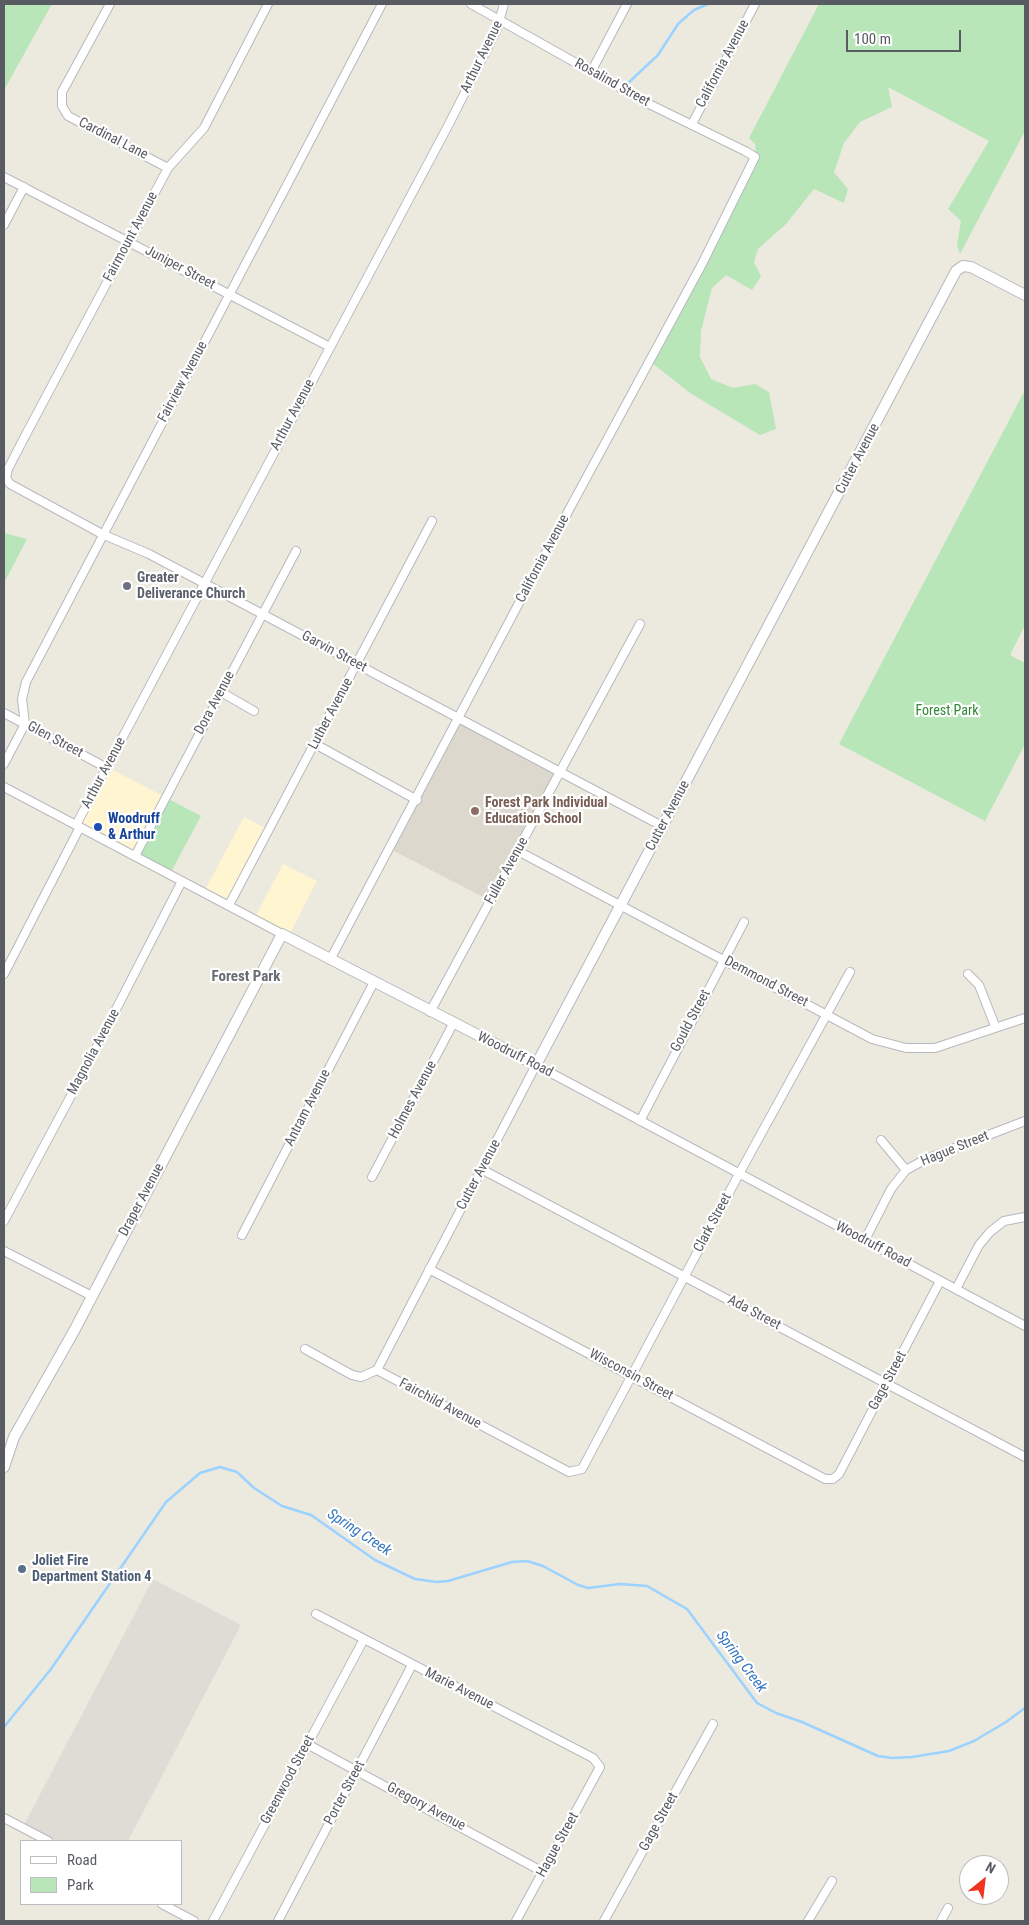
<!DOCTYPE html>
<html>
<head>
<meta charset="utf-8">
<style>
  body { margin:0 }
  #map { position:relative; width:1029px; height:1925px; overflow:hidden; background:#ece9de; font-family:"Roboto Condensed",sans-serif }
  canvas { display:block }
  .frame { position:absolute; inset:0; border:5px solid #585b61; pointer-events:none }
  .legend { position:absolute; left:20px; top:1840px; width:162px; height:65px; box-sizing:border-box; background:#fff; border:1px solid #bcbdc0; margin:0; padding:6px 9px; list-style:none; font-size:15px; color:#585b61 }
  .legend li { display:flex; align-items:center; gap:10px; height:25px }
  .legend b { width:25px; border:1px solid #bcbdc0 }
  .north { position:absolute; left:959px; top:1855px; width:50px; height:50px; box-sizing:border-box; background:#fff; border:1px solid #bcbdc0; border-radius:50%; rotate:29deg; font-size:14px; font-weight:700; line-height:20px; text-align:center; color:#585b61 }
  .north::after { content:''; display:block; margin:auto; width:18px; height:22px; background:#f1331f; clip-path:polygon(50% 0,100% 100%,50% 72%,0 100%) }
  .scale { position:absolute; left:846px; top:30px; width:115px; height:22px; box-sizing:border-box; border:2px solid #585b61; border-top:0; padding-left:6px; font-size:15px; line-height:18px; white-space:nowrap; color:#585b61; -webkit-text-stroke:4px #fff; paint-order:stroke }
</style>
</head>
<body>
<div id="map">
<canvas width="1029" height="1925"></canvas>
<div class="frame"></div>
<ul class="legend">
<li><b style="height:6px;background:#fff"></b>Road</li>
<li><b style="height:14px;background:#b9e6b9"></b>Park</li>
</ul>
<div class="north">N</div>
<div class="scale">100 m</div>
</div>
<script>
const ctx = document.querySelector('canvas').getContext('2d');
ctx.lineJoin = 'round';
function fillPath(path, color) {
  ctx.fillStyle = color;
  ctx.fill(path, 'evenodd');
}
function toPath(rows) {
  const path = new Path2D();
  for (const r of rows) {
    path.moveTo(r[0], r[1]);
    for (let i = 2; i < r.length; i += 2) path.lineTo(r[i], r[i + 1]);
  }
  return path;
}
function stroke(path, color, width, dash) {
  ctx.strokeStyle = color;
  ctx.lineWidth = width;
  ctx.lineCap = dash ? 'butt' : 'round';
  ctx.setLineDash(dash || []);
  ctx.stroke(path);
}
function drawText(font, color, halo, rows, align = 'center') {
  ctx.font = font + ' "Roboto Condensed",sans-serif';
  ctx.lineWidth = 4.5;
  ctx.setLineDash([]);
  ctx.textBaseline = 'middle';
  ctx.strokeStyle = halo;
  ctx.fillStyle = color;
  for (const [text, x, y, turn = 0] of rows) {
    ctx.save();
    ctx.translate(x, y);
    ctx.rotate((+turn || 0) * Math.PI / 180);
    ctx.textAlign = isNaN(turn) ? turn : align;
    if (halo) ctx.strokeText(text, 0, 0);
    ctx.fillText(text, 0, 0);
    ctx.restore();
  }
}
const commercial = toPath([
  [111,769,163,796,134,852,81,824],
  [244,817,273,832,233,906,205,890],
  [283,864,317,881,289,935,255,917]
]);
const industrial = toPath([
  [153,1579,241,1625,128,1841,56,1841,24,1825]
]);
const education = toPath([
  [460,721,559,773,489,900,392,850]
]);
const green = toPath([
  [4,4,52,4,4,90],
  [819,4,1025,4,1025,131,960,254,957,245,961,221,948,209,989,141,888,87,892,107,860,122,844,143,834,172,848,189,844,203,814,189,786,224,758,249,754,262,761,276,752,290,726,275,712,288,701,331,700,357,711,379,733,388,755,384,769,392,776,429,760,435,690,393,652,363,757,164,755,144,749,138],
  [1025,390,1025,625,1010,655,1025,663,1025,744,985,821,839,744],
  [4,533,27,539,4,583],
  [163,796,201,816,171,872,134,852]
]);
const stream = toPath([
  [626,85,658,55,678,24,694,10,708,4],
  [4,1727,51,1669,166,1502,200,1473,220,1467,237,1472,254,1488,282,1506,311,1515,375,1560,415,1579,437,1582,448,1581,512,1562,527,1561,543,1566,578,1585,588,1588,620,1584,647,1586,687,1609,757,1703,776,1713,802,1722,878,1756,892,1758,912,1757,949,1751,974,1741,1006,1722,1025,1708]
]);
const minor = toPath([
  [110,4,62,92,62,106,68,116,168,168],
  [268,4,204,128,168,168,24,438,8,469,6,478,10,484,102,534,149,554,662,826],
  [591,72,627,4],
  [692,124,755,4],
  [4,177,330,347],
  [4,225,24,187],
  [221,692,254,711],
  [4,713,107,768],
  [315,744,417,800],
  [4,764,25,724,22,699,26,682,382,4],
  [4,787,282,934],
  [76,825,450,122,497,29,504,4],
  [518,851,872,1039,906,1048,935,1048,1025,1018],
  [135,856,296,551],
  [229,905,432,521],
  [330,960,537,569,702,264,755,157,745,151,649,104,471,4],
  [4,974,80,827],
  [968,974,979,985,995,1026],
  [430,1012,640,624],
  [640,1121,744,922],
  [881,1140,906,1170],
  [483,1170,1025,1457],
  [372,1177,453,1024],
  [4,1221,89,1062,182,881],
  [242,1235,374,982],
  [865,1240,891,1189,906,1170,926,1159,1025,1121],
  [4,1251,92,1296],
  [429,1269,825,1479,833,1479,839,1474,940,1281],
  [956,1289,979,1245,990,1232,1004,1221,1025,1217],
  [305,1349,352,1375,361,1377,377,1370,569,1472,582,1469,739,1174,850,972],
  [377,1370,536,1065,1025,1326],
  [316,1614,593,1758,600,1767,516,1921],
  [307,1744,543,1872],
  [4,1818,48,1841],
  [162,1904,194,1921],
  [213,1921,364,1639],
  [278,1921,412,1665],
  [604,1921,713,1724],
  [808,1921,832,1881],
  [941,1921,948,1908]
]);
const tertiary = toPath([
  [4,1467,14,1437,74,1331,282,934,536,1065,956,271,963,266,971,267,1025,295]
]);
const markers = [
  [127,586,5,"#6b7280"],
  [475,811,5,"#8d6e63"],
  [98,827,5,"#1a4fb4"],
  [22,1569,5,"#5c6f8a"]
];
const streetNames = [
  ["Arthur Avenue",482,57,-64],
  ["California Avenue",723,64,-62],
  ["Rosalind Street",612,83,29],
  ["Cardinal Lane",113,139,27],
  ["Fairmount Avenue",131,237,-62],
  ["Juniper Street",180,268,28],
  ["Fairview Avenue",183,382,-62],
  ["Arthur Avenue",293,415,-62],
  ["Cutter Avenue",858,459,-62],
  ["California Avenue",543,559,-62],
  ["Garvin Street",334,652,28],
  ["Dora Avenue",215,703,-62],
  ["Luther Avenue",331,714,-62],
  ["Glen Street",55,740,28],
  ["Arthur Avenue",104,773,-62],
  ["Cutter Avenue",668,816,-62],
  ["Fuller Avenue",507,871,-61],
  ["Demmond Street",766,982,28],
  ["Gould Street",691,1021,-62],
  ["Magnolia Avenue",94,1052,-62],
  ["Woodruff Road",515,1055,27],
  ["Holmes Avenue",413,1100,-62],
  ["Antram Avenue",308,1108,-63],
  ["Hague Street",955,1149,-22],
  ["Cutter Avenue",479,1175,-62],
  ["Draper Avenue",142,1200,-62],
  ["Clark Street",713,1223,-62],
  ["Woodruff Road",873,1245,28],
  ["Ada Street",754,1313,28],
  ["Wisconsin Street",631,1375,28],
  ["Gage Street",888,1381,-62],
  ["Fairchild Avenue",440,1404,28],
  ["Marie Avenue",459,1689,27],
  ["Greenwood Street",288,1780,-62],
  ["Porter Street",345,1793,-62],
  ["Gregory Avenue",426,1807,28],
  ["Gage Street",659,1822,-61],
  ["Hague Street",558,1845,-61]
];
const worshipNames = [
  ["Greater",137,578],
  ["Deliverance Church",137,594]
];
const parkNames = [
  ["Forest Park",947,711]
];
const educationNames = [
  ["Forest Park Individual",485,803],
  ["Education School",485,819]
];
const transitNames = [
  ["Woodruff",108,819],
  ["& Arthur",108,835]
];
const serviceNames = [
  ["Joliet Fire",32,1561],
  ["Department Station 4",32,1577]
];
const neighbourhoodNames = [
  ["Forest Park",246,977]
];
const waterNames = [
  ["Spring Creek",359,1533,33],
  ["Spring Creek",741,1662,53]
];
fillPath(commercial, '#fff5d0');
fillPath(industrial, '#dfdcd6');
fillPath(education, '#dcd8cd');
fillPath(green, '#b9e6b9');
stroke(stream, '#9bd2ff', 2.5);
stroke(minor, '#b7b9bf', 10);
stroke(tertiary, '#b7b9bf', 12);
stroke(minor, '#fff', 8);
stroke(tertiary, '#fff', 10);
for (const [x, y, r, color] of markers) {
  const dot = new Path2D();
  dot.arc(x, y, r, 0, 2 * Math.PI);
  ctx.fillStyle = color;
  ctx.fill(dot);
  stroke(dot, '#fff', 2);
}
drawText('14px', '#585b61', '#fff', streetNames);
drawText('bold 14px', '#5b616d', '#fff', worshipNames, 'left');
drawText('14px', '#308736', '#fff', parkNames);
drawText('bold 14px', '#785e54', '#fff', educationNames, 'left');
drawText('bold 14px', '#164399', '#fff', transitNames, 'left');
drawText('bold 14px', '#4e5e75', '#fff', serviceNames, 'left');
drawText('bold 15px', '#686d73', '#fff', neighbourhoodNames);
drawText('italic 15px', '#3777be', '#fff', waterNames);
</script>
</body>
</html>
